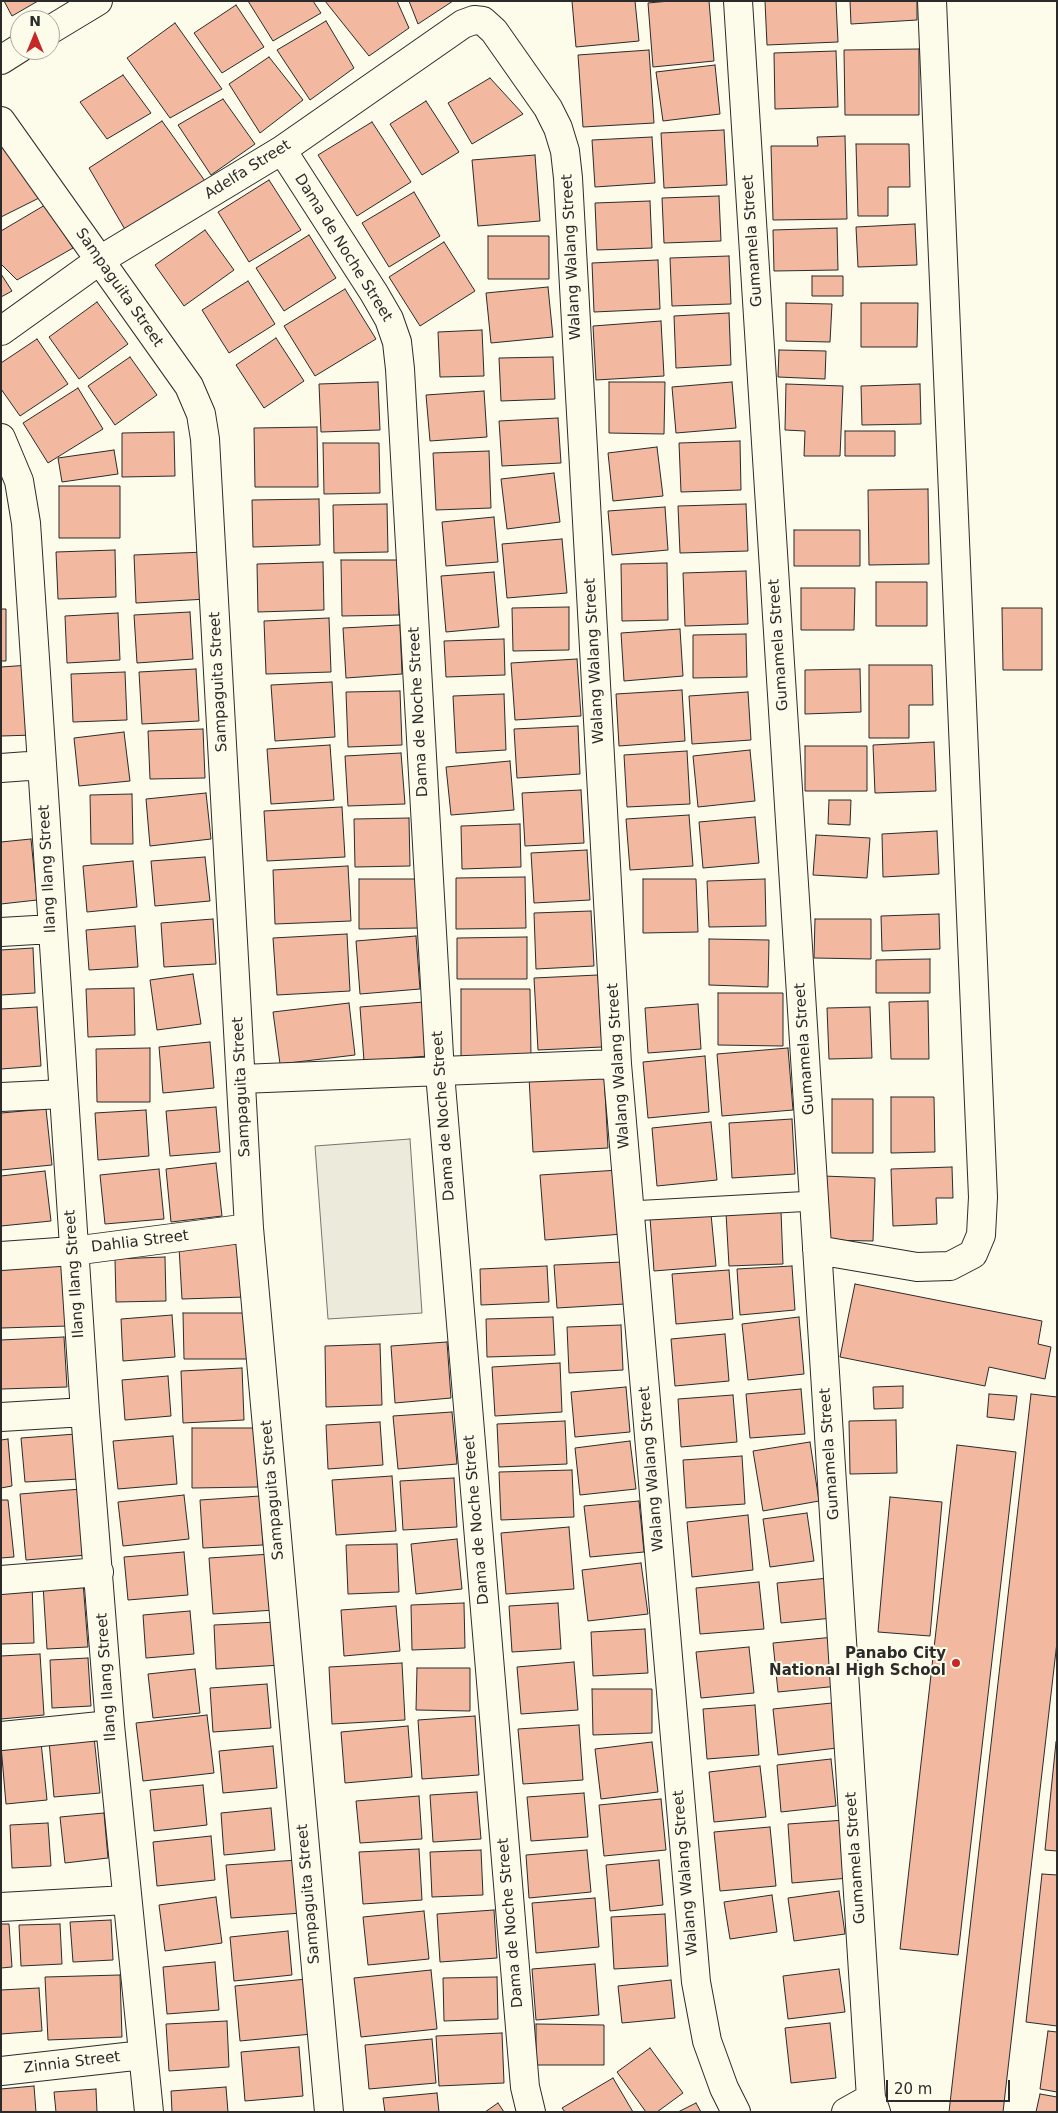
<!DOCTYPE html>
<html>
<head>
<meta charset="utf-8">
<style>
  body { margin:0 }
  #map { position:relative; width:1058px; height:2113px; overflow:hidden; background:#fdfbea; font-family:"DejaVu Sans",sans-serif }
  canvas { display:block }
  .frame { position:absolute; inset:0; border:2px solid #2b2b2b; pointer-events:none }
  .north { position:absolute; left:10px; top:10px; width:50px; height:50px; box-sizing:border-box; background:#fdfbea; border:1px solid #a9a89e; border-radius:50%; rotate:0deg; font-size:14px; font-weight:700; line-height:20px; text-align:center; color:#2b2b2b }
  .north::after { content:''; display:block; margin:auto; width:18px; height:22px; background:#c62828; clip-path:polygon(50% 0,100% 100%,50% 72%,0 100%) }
  .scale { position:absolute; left:886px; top:2080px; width:124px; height:22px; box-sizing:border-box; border:2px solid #2b2b2b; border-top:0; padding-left:6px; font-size:15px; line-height:18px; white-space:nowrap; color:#2b2b2b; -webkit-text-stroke:4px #fdfbea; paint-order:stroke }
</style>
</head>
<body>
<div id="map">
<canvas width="1058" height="2113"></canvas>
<div class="frame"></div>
<div class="north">N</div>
<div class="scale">20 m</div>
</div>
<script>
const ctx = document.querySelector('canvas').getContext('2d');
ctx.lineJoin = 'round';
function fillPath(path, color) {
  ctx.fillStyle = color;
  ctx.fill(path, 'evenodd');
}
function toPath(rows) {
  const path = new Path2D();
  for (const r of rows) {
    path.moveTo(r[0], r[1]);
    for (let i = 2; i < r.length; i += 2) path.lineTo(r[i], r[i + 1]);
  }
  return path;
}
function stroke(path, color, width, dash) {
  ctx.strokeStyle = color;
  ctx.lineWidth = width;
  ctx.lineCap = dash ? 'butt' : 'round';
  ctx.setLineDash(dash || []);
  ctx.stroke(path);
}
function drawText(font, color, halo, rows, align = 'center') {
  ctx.font = font + ' "DejaVu Sans",sans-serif';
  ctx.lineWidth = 4;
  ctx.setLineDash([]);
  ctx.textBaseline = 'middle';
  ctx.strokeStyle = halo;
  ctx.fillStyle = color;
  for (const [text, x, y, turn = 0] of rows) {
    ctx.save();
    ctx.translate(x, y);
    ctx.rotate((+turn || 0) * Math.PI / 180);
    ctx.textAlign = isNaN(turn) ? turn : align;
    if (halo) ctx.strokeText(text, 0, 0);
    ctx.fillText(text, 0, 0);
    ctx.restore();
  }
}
const green = toPath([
  [410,1139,422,1313,328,1319,315,1146,410,1139]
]);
const building = toPath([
  [4,1,38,1,12,16,4,1],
  [248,1,313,1,321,13,273,41,248,1],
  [325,1,397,1,409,28,369,56,325,1],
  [409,1,453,1,418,24,409,1],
  [572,1,635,1,639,41,576,47,572,1],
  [670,1,709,1,714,61,653,67,648,3,670,1],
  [765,1,836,1,838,42,767,45,765,1],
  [850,1,917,1,917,20,851,24,850,1],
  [236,5,264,47,222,73,194,33,236,5],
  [326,21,354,68,310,100,277,50,326,21],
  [175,23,222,89,170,118,127,58,175,23],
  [919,49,919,115,845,115,844,50,919,49],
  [649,50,654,123,583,127,578,55,649,50],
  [836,51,838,107,775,109,774,53,836,51],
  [269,57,303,100,260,133,229,84,269,57],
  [715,65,720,114,663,121,656,72,715,65],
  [123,75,151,113,107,139,80,102,123,75],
  [490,78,523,114,472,144,448,103,490,78],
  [223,99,255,144,211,175,178,125,223,99],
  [426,101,459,152,422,175,390,124,426,101],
  [162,121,210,188,130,238,89,168,162,121],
  [372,122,411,182,357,216,318,155,372,122],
  [724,130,727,185,664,188,661,133,724,130],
  [1,131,47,194,1,217,1,131],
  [845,136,847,219,773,220,771,146,818,146,817,137,845,136],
  [652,137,655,183,595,187,592,140,652,137],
  [856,144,909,144,910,187,888,187,888,216,858,216,856,144],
  [535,155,540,221,478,226,472,160,535,155],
  [269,180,301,230,249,262,218,212,269,180],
  [414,192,440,236,389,267,362,223,414,192],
  [719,196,721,241,664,243,662,198,719,196],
  [650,201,652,248,597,250,595,203,650,201],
  [45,205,73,248,17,280,1,264,1,231,45,205],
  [915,224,917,265,858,267,856,227,915,224],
  [837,228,838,270,774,271,773,230,837,228],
  [205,230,234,270,184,306,155,265,205,230],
  [309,235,336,278,284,311,256,268,309,235],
  [488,236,549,236,549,279,488,279,488,236],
  [444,242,475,291,420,326,389,277,444,242],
  [729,256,731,304,672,306,670,258,729,256],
  [658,260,660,309,594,312,592,263,658,260],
  [1,274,12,291,1,297,1,274],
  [812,276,843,276,843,296,812,296,812,276],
  [248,281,275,324,229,353,202,310,248,281],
  [548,287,553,337,491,343,486,293,548,287],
  [345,289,376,339,315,376,284,326,345,289],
  [97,302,128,344,79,379,49,337,97,302],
  [786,303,832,304,830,342,786,341,786,303],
  [861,303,918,303,917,347,861,347,861,303],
  [729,313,731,365,676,368,674,316,729,313],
  [661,321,664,376,596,380,593,326,661,321],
  [482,330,484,376,440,377,438,332,482,330],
  [276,338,304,381,264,408,236,365,276,338],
  [37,339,68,384,20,416,1,389,1,363,37,339],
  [779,350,826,351,825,379,778,377,779,350],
  [130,357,157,395,115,425,88,386,130,357],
  [553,357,555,399,501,401,499,358,553,357],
  [378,382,380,430,321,432,319,384,378,382],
  [609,382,665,382,664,434,609,433,609,382],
  [732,382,736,428,676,433,672,387,732,382],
  [786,384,843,386,840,456,804,456,805,431,785,430,786,384],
  [920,384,921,424,862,425,861,386,920,384],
  [78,388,103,429,48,463,23,423,78,388],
  [484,391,487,437,430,441,426,395,484,391],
  [558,418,561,463,502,466,499,421,558,418],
  [317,427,318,487,255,487,254,428,317,427],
  [845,431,895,431,895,456,845,456,845,431],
  [174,432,175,476,122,477,122,433,174,432],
  [740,441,741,490,681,492,679,443,740,441],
  [323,443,379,443,380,493,324,494,323,443],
  [657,447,663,496,613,501,608,453,657,447],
  [114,450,118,474,62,482,58,458,114,450],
  [489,451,491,508,436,510,433,453,489,451],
  [554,473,560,522,507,529,501,479,554,473],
  [59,486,120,486,120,538,59,538,59,486],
  [928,489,929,564,869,565,868,490,928,489],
  [319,499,320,545,253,547,252,500,319,499],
  [387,504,388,552,334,553,333,505,387,504],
  [746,504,748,551,680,553,678,506,746,504],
  [665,507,668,550,612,555,608,511,665,507],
  [494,517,498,562,446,566,442,522,494,517],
  [794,530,860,530,860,566,794,566,794,530],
  [562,539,567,593,507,598,502,544,562,539],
  [115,550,116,597,58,599,56,552,115,550],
  [205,552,207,599,136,603,134,555,205,552],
  [341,560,398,560,399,615,342,616,341,560],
  [323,562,324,610,258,612,257,564,323,562],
  [667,563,668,620,622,621,621,564,667,563],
  [746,571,748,624,685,626,683,573,746,571],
  [494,572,499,627,446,632,441,576,494,572],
  [876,582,927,582,927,626,876,626,876,582],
  [801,588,855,588,854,630,801,630,801,588],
  [569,607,569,650,513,651,512,608,569,607],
  [1002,608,1042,608,1042,670,1003,670,1002,608],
  [1,609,6,609,6,661,1,661,1,609],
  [190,612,193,659,137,663,134,615,190,612],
  [118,613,120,660,67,663,65,616,118,613],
  [329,618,331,672,266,674,264,621,329,618],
  [400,625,402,674,346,678,343,628,400,625],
  [680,629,683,676,624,681,621,633,680,629],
  [746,634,747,677,693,678,693,635,746,634],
  [504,639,505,675,446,677,444,641,504,639],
  [577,659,581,716,515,720,511,663,577,659],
  [30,665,34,735,1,736,1,667,30,665],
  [869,665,932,665,933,705,909,705,909,738,869,738,869,665],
  [196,669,199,721,142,724,139,672,196,669],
  [860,669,861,712,805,714,805,670,860,669],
  [125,672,127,720,73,722,71,674,125,672],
  [332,682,335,737,275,741,271,685,332,682],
  [682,690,685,741,619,746,616,694,682,690],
  [400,691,402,745,348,747,346,692,400,691],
  [748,692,751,740,692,744,689,696,748,692],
  [504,694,506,750,456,753,453,696,504,694],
  [578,726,580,774,517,778,514,729,578,726],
  [203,729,205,778,150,779,148,731,203,729],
  [124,732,130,781,79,786,74,738,124,732],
  [934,742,936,791,875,793,873,745,934,742],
  [330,745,334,800,271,804,267,749,330,745],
  [805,746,867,746,867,791,805,791,805,746],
  [750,750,755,801,698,807,693,756,750,750],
  [687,751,690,804,627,807,624,755,687,751],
  [401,753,405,804,348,806,345,756,401,753],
  [510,761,514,810,451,815,446,767,510,761],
  [581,790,584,843,525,846,522,793,581,790],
  [206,793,211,839,150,846,146,799,206,793],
  [132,794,133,844,91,844,90,795,132,794],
  [829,800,851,800,850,825,828,824,829,800],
  [342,807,345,857,267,861,264,811,342,807],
  [689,815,693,866,630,870,626,819,689,815],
  [755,817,759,863,703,868,699,822,755,817],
  [409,818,410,866,355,867,354,819,409,818],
  [520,824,521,867,462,869,461,826,520,824],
  [937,831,939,874,883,877,882,834,937,831],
  [816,835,870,838,867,878,813,875,816,835],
  [31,839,37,900,1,904,1,842,31,839],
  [587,850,590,900,534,903,531,853,587,850],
  [205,857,210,901,155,906,151,861,205,857],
  [133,861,137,907,87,912,83,866,133,861],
  [348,866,351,921,275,924,273,870,348,866],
  [525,877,526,928,456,929,456,878,525,877],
  [359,879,418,879,418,928,359,929,359,879],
  [643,879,696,879,698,932,643,933,643,879],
  [765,879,766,926,709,927,707,881,765,879],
  [591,911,594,966,536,969,534,913,591,911],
  [939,914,940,949,882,951,881,916,939,914],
  [213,919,216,964,164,967,161,923,213,919],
  [815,919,871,919,871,959,814,958,815,919],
  [135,926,138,967,89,970,86,930,135,926],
  [347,934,350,991,277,995,273,938,347,934],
  [416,936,420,989,360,994,356,941,416,936],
  [527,937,527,979,457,979,457,938,527,937],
  [709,939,769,940,768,987,709,985,709,939],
  [33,948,35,993,1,995,1,950,33,948],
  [930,959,930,993,876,993,876,960,930,959],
  [193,974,201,1024,157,1030,150,980,193,974],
  [598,975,602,1047,538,1050,534,978,598,975],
  [134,988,135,1035,88,1037,86,989,134,988],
  [461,989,530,989,531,1056,461,1057,461,989],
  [718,993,783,993,783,1046,718,1045,718,993],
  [928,1001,929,1059,891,1059,889,1002,928,1001],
  [424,1002,428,1056,364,1061,360,1007,424,1002],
  [349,1003,355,1055,280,1064,273,1012,349,1003],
  [698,1004,701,1049,648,1053,645,1008,698,1004],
  [37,1007,41,1066,1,1069,1,1009,37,1007],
  [870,1007,872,1058,829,1059,827,1008,870,1007],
  [210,1042,214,1088,163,1093,159,1047,210,1042],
  [150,1048,150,1102,97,1102,96,1049,150,1048],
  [788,1048,793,1110,722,1116,717,1054,788,1048],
  [705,1056,709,1112,648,1118,643,1062,705,1056],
  [604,1073,608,1148,533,1152,529,1077,604,1073],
  [891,1097,934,1097,935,1152,891,1153,891,1097],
  [832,1099,873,1099,873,1153,832,1153,832,1099],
  [216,1107,220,1152,170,1156,166,1111,216,1107],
  [46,1109,52,1165,1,1170,1,1113,46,1109],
  [146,1110,149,1156,98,1160,95,1113,146,1110],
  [792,1119,795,1174,732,1178,729,1123,792,1119],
  [711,1122,717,1180,657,1186,652,1128,711,1122],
  [216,1163,222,1216,171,1222,166,1169,216,1163],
  [952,1167,953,1198,936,1198,937,1224,893,1226,891,1169,952,1167],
  [159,1169,164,1219,105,1224,100,1175,159,1169],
  [619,1170,623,1234,545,1240,540,1175,619,1170],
  [45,1171,51,1221,1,1226,1,1176,45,1171],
  [823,1176,875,1178,873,1241,821,1240,823,1176],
  [781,1211,783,1264,729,1266,726,1213,781,1211],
  [711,1214,716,1266,654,1271,650,1218,711,1214],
  [242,1244,245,1297,182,1299,179,1247,242,1244],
  [165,1257,166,1301,116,1302,115,1259,165,1257],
  [623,1262,625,1304,557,1308,554,1265,623,1262],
  [67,1266,68,1326,1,1328,1,1267,67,1266],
  [547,1266,549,1302,481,1305,480,1269,547,1266],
  [792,1266,795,1310,740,1315,737,1269,792,1266],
  [729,1270,733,1319,676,1324,672,1274,729,1270],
  [855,1284,1042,1321,1038,1344,1051,1347,1045,1379,989,1367,985,1386,840,1357,855,1284],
  [183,1313,253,1313,253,1359,184,1359,183,1313],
  [172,1315,175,1357,123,1361,121,1319,172,1315],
  [553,1317,555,1355,487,1357,486,1319,553,1317],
  [799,1317,804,1374,748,1380,742,1324,799,1317],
  [621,1325,623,1370,569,1373,567,1327,621,1325],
  [725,1334,729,1381,675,1386,671,1339,725,1334],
  [64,1337,67,1387,1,1389,1,1340,64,1337],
  [447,1342,451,1398,395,1403,391,1346,447,1342],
  [380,1344,382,1405,326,1407,325,1346,380,1344],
  [560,1363,562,1412,495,1416,492,1367,560,1363],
  [242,1368,244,1420,183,1423,181,1371,242,1368],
  [168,1376,171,1416,125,1420,122,1380,168,1376],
  [903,1386,903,1408,874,1409,873,1387,903,1386],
  [626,1387,630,1432,575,1437,571,1392,626,1387],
  [801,1389,805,1434,750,1438,746,1394,801,1389],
  [989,1394,1017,1396,1014,1420,987,1417,989,1394],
  [1031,1394,1057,1397,1057,1642,1003,2112,949,2112,1031,1394],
  [733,1395,737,1442,681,1447,678,1399,733,1395],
  [452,1412,457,1464,398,1469,393,1416,452,1412],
  [896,1420,897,1473,850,1474,849,1421,896,1420],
  [565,1421,567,1464,499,1467,497,1424,565,1421],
  [380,1422,383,1465,328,1469,326,1425,380,1422],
  [192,1428,258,1428,258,1487,192,1488,192,1428],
  [76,1434,79,1479,25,1482,21,1438,76,1434],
  [173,1436,177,1484,118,1489,113,1441,173,1436],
  [8,1439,12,1486,1,1488,1,1440,8,1439],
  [630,1441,636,1489,580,1495,575,1448,630,1441],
  [810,1442,819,1501,763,1511,753,1451,810,1442],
  [957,1445,1016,1452,958,1955,900,1949,957,1445],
  [742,1456,745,1504,686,1508,683,1460,742,1456],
  [572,1470,574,1517,501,1520,499,1472,572,1470],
  [392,1476,396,1531,336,1535,332,1480,392,1476],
  [454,1478,457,1527,403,1530,400,1481,454,1478],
  [81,1489,87,1555,26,1560,20,1494,81,1489],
  [184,1495,189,1539,123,1546,118,1502,184,1495],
  [260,1496,263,1545,203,1548,200,1500,260,1496],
  [890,1497,942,1502,930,1636,878,1632,890,1497],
  [1,1500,8,1500,14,1557,1,1558,1,1500],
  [639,1501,644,1552,590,1557,584,1506,639,1501],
  [807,1513,814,1561,770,1567,763,1519,807,1513],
  [748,1515,753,1570,692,1577,687,1522,748,1515],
  [569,1527,574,1589,506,1594,501,1533,569,1527],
  [457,1539,462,1589,416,1594,411,1544,457,1539],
  [397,1544,399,1592,348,1594,346,1545,397,1544],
  [184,1552,188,1595,128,1600,124,1557,184,1552],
  [271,1554,275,1610,213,1614,209,1558,271,1554],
  [641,1563,648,1614,588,1621,582,1570,641,1563],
  [829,1578,833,1618,781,1623,777,1583,829,1578],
  [83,1582,88,1647,47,1649,43,1585,83,1582],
  [759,1582,764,1629,700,1634,696,1588,759,1582],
  [32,1584,34,1643,1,1644,1,1586,32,1584],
  [464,1603,465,1648,412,1650,411,1605,464,1603],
  [558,1603,561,1649,512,1652,509,1606,558,1603],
  [396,1606,400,1651,344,1656,341,1610,396,1606],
  [190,1611,194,1654,146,1658,143,1615,190,1611],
  [278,1622,281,1665,216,1669,214,1625,278,1622],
  [645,1629,648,1673,593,1676,591,1632,645,1629],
  [834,1637,839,1686,778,1692,773,1643,834,1637],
  [749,1647,754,1693,701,1698,696,1652,749,1647],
  [40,1654,44,1715,1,1719,1,1656,40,1654],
  [88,1658,91,1706,52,1708,50,1660,88,1658],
  [574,1662,578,1710,521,1714,517,1667,574,1662],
  [402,1663,405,1720,332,1724,329,1667,402,1663],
  [417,1668,470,1668,470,1711,416,1710,417,1668],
  [195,1669,200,1713,153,1718,148,1674,195,1669],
  [267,1684,271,1728,213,1732,210,1688,267,1684],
  [592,1689,652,1689,652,1733,593,1735,592,1689],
  [832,1703,837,1748,778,1755,773,1709,832,1703],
  [755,1705,759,1755,707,1759,703,1709,755,1705],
  [207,1715,214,1773,143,1781,136,1723,207,1715],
  [475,1716,479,1775,422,1779,418,1720,475,1716],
  [579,1725,583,1780,523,1784,518,1729,579,1725],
  [408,1726,412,1777,345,1783,341,1732,408,1726],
  [94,1737,100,1793,54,1797,49,1741,94,1737],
  [41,1742,47,1800,6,1804,1,1746,41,1742],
  [652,1742,658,1792,601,1799,595,1749,652,1742],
  [1056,1742,1057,1742,1057,1851,1045,1850,1056,1742],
  [273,1746,277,1788,223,1793,219,1751,273,1746],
  [831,1759,836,1806,781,1812,777,1765,831,1759],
  [760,1766,766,1817,714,1822,709,1772,760,1766],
  [203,1785,207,1825,154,1831,150,1790,203,1785],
  [477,1792,481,1839,433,1842,430,1795,477,1792],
  [584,1793,588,1837,531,1841,527,1797,584,1793],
  [419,1796,422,1839,360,1843,356,1801,419,1796],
  [661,1799,666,1850,604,1856,599,1805,661,1799],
  [271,1808,275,1850,224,1855,221,1813,271,1808],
  [104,1813,108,1858,65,1863,60,1817,104,1813],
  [845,1820,849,1878,792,1883,788,1824,845,1820],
  [48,1823,51,1866,12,1868,10,1825,48,1823],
  [770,1827,776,1886,720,1891,714,1832,770,1827],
  [211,1836,215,1880,157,1886,153,1842,211,1836],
  [419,1849,422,1900,363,1904,359,1852,419,1849],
  [481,1850,483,1895,432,1897,430,1852,481,1850],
  [587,1850,591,1892,529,1898,526,1855,587,1850],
  [297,1860,302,1913,231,1918,226,1865,297,1860],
  [659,1860,663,1905,610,1911,606,1865,659,1860],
  [1042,1874,1057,1875,1057,2026,1026,2022,1042,1874],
  [839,1891,845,1934,794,1941,788,1898,839,1891],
  [772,1895,777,1932,730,1939,724,1902,772,1895],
  [216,1897,222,1943,165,1951,159,1905,216,1897],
  [595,1898,599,1947,536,1953,532,1903,595,1898],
  [494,1910,497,1958,440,1962,437,1914,494,1910],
  [424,1911,429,1959,368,1965,363,1917,424,1911],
  [665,1914,668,1966,614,1969,611,1917,665,1914],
  [111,1920,113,1960,73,1962,70,1922,111,1920],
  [1,1924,9,1924,12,1967,1,1968,1,1924],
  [60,1924,62,1964,21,1966,19,1925,60,1924],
  [288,1931,292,1975,234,1981,230,1937,288,1931],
  [215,1962,219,2010,167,2014,163,1967,215,1962],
  [595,1964,599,2015,536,2020,532,1969,595,1964],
  [839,1969,845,2012,788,2019,783,1976,839,1969],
  [431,1970,437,2029,361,2037,354,1978,431,1970],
  [120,1975,122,2037,48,2040,45,1977,120,1975],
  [497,1977,498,2019,444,2021,443,1978,497,1977],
  [307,1979,312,2034,240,2041,235,1986,307,1979],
  [671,1980,675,2018,622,2023,618,1986,671,1980],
  [39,1988,42,2031,1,2034,1,1990,39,1988],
  [227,2021,229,2067,169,2071,166,2024,227,2021],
  [830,2023,836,2078,791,2083,785,2028,830,2023],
  [536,2024,604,2025,604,2065,536,2065,536,2024],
  [1048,2031,1057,2032,1057,2092,1040,2089,1048,2031],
  [502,2033,504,2083,439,2086,436,2036,502,2033],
  [432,2039,436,2083,369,2089,365,2045,432,2039],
  [299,2047,303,2096,245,2101,241,2052,299,2047],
  [650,2048,683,2093,657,2112,646,2112,617,2072,650,2048],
  [613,2078,633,2112,565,2112,562,2108,613,2078],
  [34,2086,36,2112,1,2112,1,2089,34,2086],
  [226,2087,228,2112,172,2112,171,2091,226,2087],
  [96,2089,97,2112,56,2112,54,2092,96,2089],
  [437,2093,439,2112,385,2112,383,2098,437,2093],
  [1040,2094,1057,2097,1057,2112,1036,2112,1040,2094],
  [498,2103,504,2112,485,2112,498,2103],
  [696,2103,701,2112,678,2112,696,2103]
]);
const service = toPath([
  [630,1211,814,1201]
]);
const minor = toPath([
  [738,1,871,2098,876,2112],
  [1,121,189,386,201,414,205,439,249,1228,329,2112],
  [282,150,374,293,389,319,397,342,400,369,440,1073,525,2087,531,2112],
  [1,331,100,260,282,150,463,24,474,20,483,21,494,31,548,108,558,128,565,151,568,178,617,1064,696,1982,707,2041,724,2088,736,2112],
  [1,438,19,481,26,523,85,1412,110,1725,149,2112],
  [1,768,42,765],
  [1,932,52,929],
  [241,1079,617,1064],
  [1,1097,64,1094],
  [817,1250,917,1267,950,1266,973,1254,981,1235,983,1197,932,1],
  [1,1256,73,1251,249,1228],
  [1,1417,85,1412],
  [1,1580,99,1572],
  [1,1736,110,1725],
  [1,1907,126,1900],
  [1,2071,143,2055],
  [846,2112,871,2098]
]);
const secondary = toPath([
  [50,30,98,1],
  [1,60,20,48]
]);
const markers = [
  [956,1663,5,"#c62828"]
];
const streetNames = [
  ["Adelfa Street",248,170,-32],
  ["Gumamela Street",753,241,-94],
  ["Dama de Noche Street",343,248,58],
  ["Walang Walang Street",572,257,-93],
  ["Sampaguita Street",119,288,55],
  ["Gumamela Street",779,645,-94],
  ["Walang Walang Street",595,661,-93],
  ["Sampaguita Street",219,682,-93],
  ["Dama de Noche Street",419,712,-93],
  ["Ilang Ilang Street",48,869,-93],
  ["Gumamela Street",805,1049,-94],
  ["Walang Walang Street",619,1066,-94],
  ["Sampaguita Street",242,1087,-93],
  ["Dama de Noche Street",444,1116,-94],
  ["Dahlia Street",140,1242,-7],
  ["Ilang Ilang Street",75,1274,-94],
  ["Gumamela Street",830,1454,-94],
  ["Walang Walang Street",652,1469,-95],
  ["Sampaguita Street",273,1490,-95],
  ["Dama de Noche Street",477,1520,-95],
  ["Ilang Ilang Street",107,1677,-94],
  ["Gumamela Street",856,1858,-94],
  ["Walang Walang Street",686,1873,-95],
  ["Sampaguita Street",309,1894,-95],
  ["Dama de Noche Street",511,1923,-95],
  ["Zinnia Street",72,2063,-7]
];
const poiNames = [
  ["Panabo City",946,1654],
  ["National High School",946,1671]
];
fillPath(green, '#ecebdb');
stroke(green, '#74746e', 1);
fillPath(building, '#f2b8a0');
stroke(building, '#2b2b2b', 1);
stroke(service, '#2b2b2b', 21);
stroke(minor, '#2b2b2b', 30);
stroke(secondary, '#2b2b2b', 30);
stroke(service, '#fdfbea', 19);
stroke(minor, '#fdfbea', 28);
stroke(secondary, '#fdfbea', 28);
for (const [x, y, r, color] of markers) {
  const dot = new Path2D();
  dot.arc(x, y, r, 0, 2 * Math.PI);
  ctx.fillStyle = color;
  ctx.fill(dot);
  stroke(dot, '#fdfbea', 2);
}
drawText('15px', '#2b2b2b', '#fdfbea', streetNames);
drawText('bold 15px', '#2b2b2b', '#fdfbea', poiNames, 'right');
</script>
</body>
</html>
